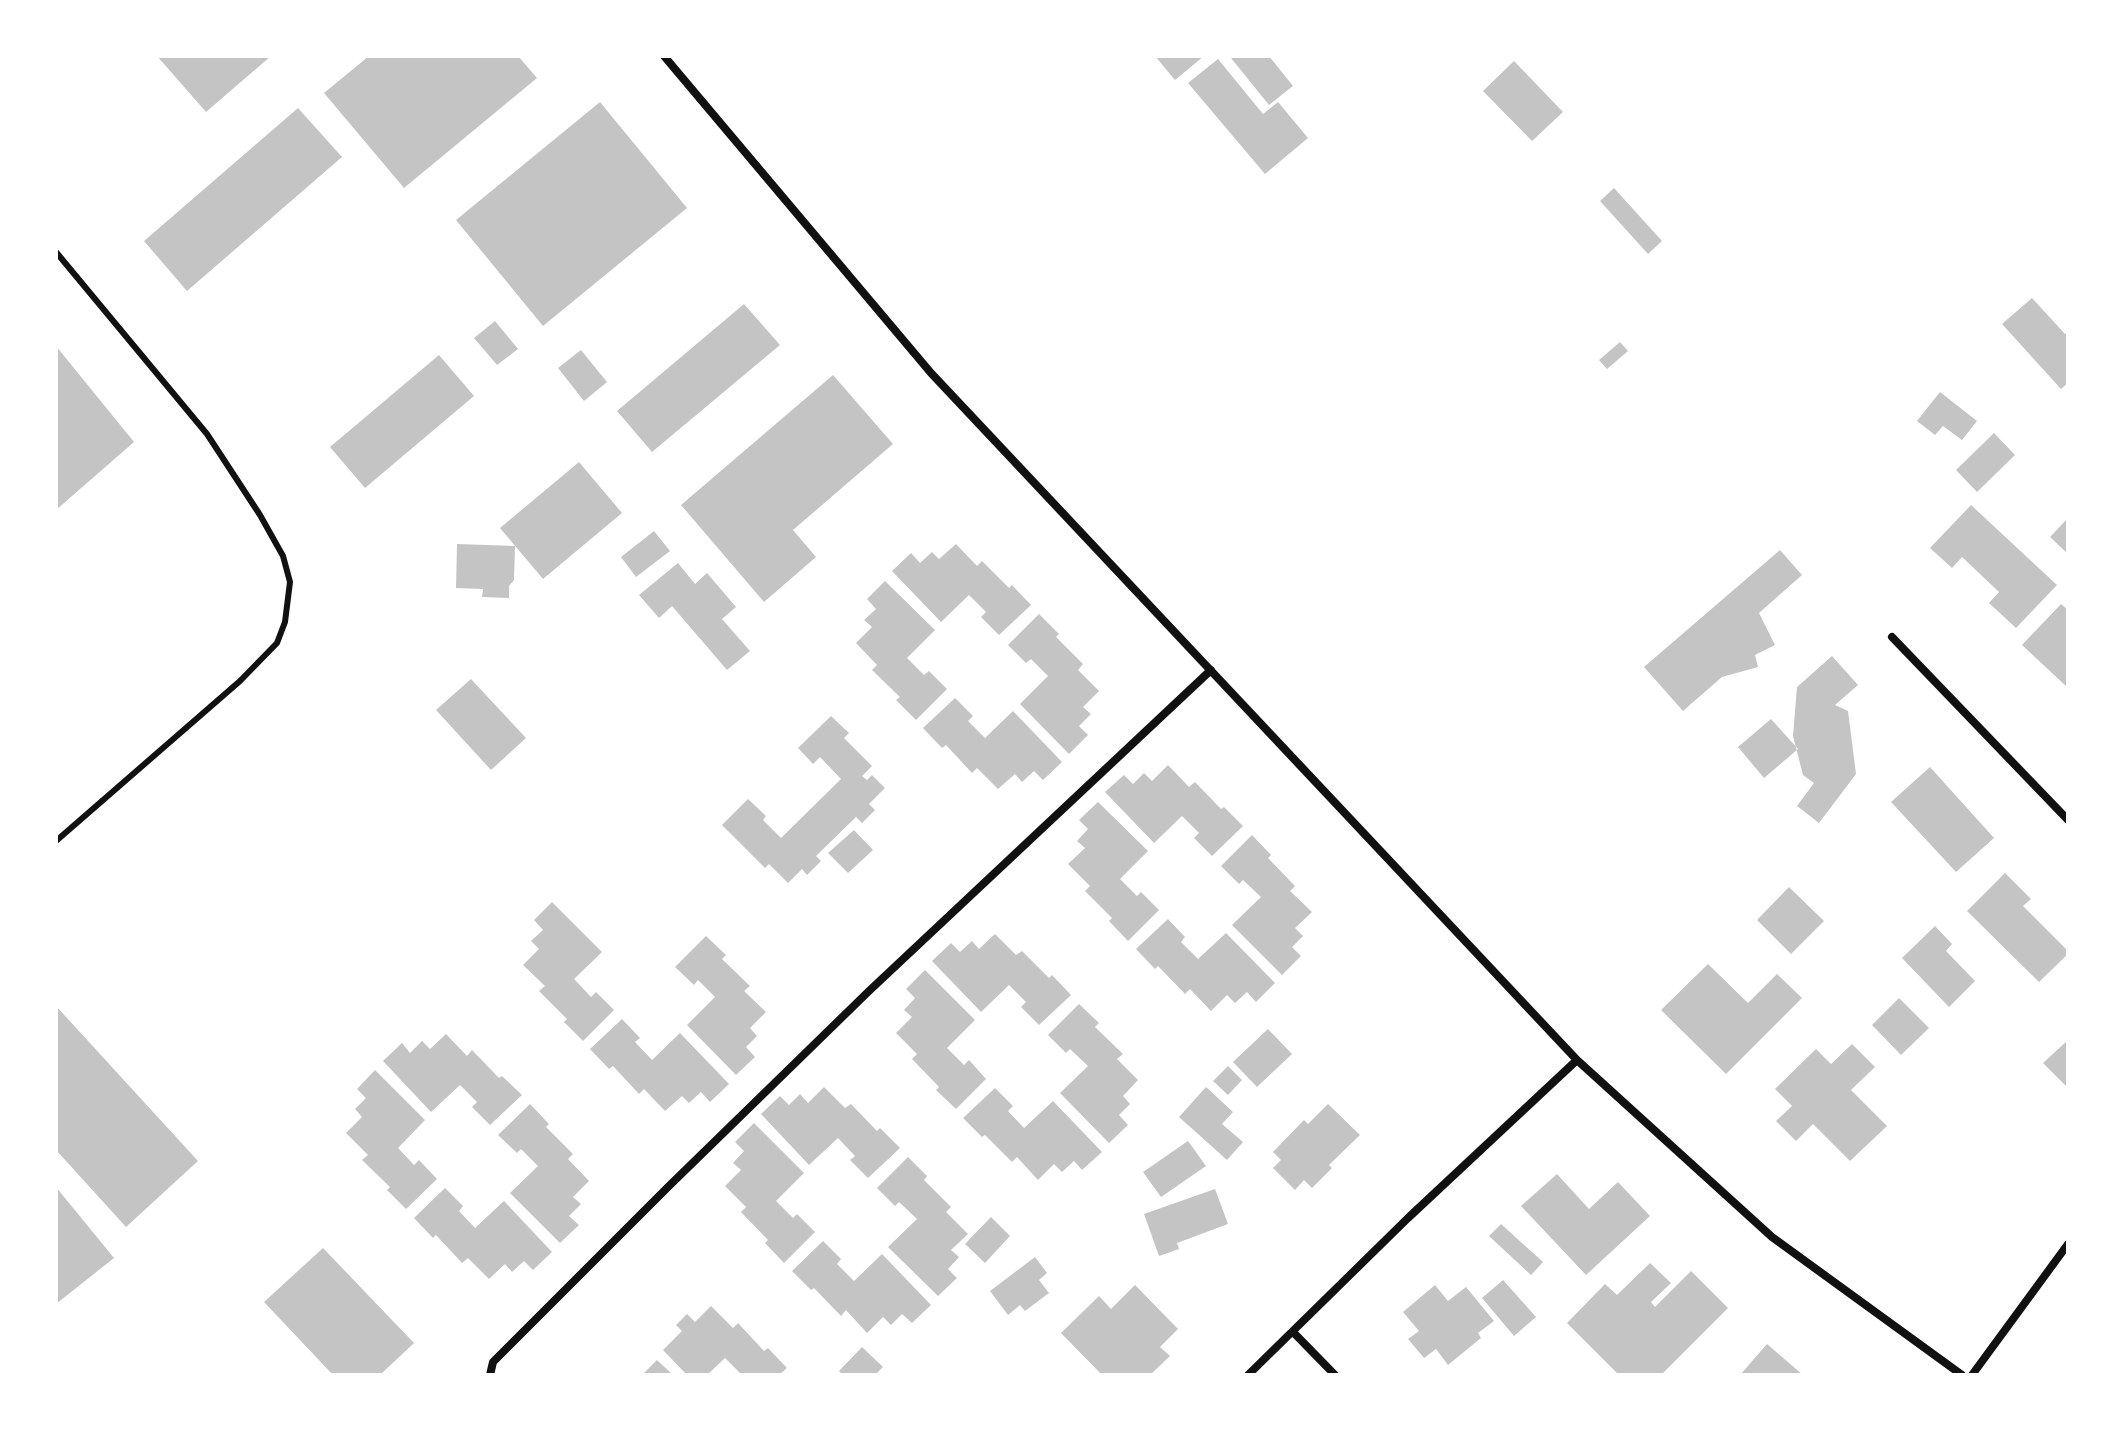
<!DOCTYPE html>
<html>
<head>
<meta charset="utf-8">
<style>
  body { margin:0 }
  #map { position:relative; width:2124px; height:1431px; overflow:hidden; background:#fff; font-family:"Sofia Sans Condensed",sans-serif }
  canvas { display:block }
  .frame { position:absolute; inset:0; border:58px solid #fff; pointer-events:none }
</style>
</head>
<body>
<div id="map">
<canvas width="2124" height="1431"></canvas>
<div class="frame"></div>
</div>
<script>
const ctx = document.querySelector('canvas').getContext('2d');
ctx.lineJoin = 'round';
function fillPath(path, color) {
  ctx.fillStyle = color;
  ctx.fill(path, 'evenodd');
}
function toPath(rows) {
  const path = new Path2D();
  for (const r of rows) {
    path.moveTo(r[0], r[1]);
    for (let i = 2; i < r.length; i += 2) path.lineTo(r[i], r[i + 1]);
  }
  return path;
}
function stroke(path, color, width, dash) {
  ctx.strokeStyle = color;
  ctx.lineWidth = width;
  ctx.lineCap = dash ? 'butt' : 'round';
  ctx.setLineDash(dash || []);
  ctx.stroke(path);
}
const building = toPath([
  [157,56,271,56,206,112],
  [369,56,518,56,537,78,404,188,324,93],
  [1155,56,1204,56,1175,80],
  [1234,56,1269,56,1293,86,1269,105,1231,58],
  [1218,59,1263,114,1278,102,1308,138,1265,174,1188,83],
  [1514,61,1563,112,1532,141,1483,91],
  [600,102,687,208,543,326,456,220],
  [298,108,342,157,187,291,144,241],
  [1614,188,1662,241,1648,254,1600,201],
  [2032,298,2065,334,2068,332,2068,383,2061,389,2002,324],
  [744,304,780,345,652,452,617,411],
  [495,321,518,349,497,365,474,338],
  [1620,342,1628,351,1607,369,1599,360],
  [56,346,134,442,56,510],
  [581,350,607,382,584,401,558,368],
  [439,355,474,396,365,488,330,447],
  [833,375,893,444,793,530,816,557,764,602,681,505],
  [1940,392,1977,421,1962,440,1943,426,1935,435,1917,421],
  [1994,433,2015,455,1977,492,1956,470],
  [579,462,622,513,543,579,500,528],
  [1971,505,2057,585,2016,628,1989,603,1999,592,1962,557,1952,568,1930,548],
  [2068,518,2068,554,2050,537],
  [654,531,670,551,636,577,621,557],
  [457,544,515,546,514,580,509,586,509,598,482,597,483,589,456,588],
  [956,544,977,566,982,561,1009,588,1012,585,1031,605,999,635,981,617,986,612,969,595,941,622,892,571,911,553,920,563,932,552,939,559],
  [1780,550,1802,575,1759,613,1775,645,1755,655,1758,667,1722,677,1683,711,1644,667],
  [678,563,695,584,707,573,736,607,722,619,750,651,727,670,672,606,659,618,639,595],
  [885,581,935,630,907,658,924,675,929,671,947,689,916,720,896,700,900,697,872,670,877,665,856,643,872,627,864,620,876,609,867,599],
  [2061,604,2068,610,2068,688,2022,645],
  [1039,614,1059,634,1056,637,1083,664,1078,670,1099,691,1083,707,1091,714,1079,726,1088,735,1069,754,1020,704,1048,676,1031,659,1026,663,1008,645],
  [1832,656,1858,685,1835,705,1848,711,1856,774,1819,823,1797,806,1814,783,1803,775,1793,736,1797,687],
  [471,679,526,738,491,770,436,710],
  [955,698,973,716,968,721,985,738,1013,711,1062,762,1043,780,1034,771,1022,782,1015,774,998,789,977,768,972,773,946,745,942,748,923,728],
  [831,716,849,733,844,738,872,766,862,776,867,780,872,775,885,788,869,804,875,810,862,823,856,817,816,856,821,861,807,875,802,869,788,883,769,864,765,868,722,825,748,799,766,816,763,820,781,838,841,779,820,757,813,764,798,748],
  [1771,719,1798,749,1764,778,1738,747],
  [1168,765,1189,787,1195,782,1221,809,1224,807,1243,826,1212,856,1194,838,1199,833,1182,816,1154,843,1105,792,1124,775,1133,784,1144,773,1152,781],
  [1930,767,1994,838,1956,872,1891,802],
  [1098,802,1148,851,1120,879,1137,896,1141,892,1159,910,1128,941,1109,921,1112,918,1085,891,1090,886,1068,864,1085,848,1077,841,1088,829,1079,820],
  [854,830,873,850,848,873,828,853],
  [1252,835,1271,855,1268,858,1295,886,1290,891,1312,912,1295,928,1303,936,1292,947,1301,956,1282,975,1232,925,1261,897,1243,880,1239,884,1221,866],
  [2005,873,2031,899,2023,906,2068,951,2068,954,2039,982,1967,911],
  [1789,887,1824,921,1791,954,1757,920],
  [552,902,602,952,574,979,591,997,596,992,614,1010,583,1041,564,1022,567,1019,539,991,545,986,523,965,539,949,531,941,543,930,534,920],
  [1168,919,1185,937,1181,942,1198,959,1226,933,1275,983,1256,1002,1247,992,1235,1003,1227,995,1211,1011,1190,989,1185,994,1158,966,1155,969,1136,949],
  [1935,926,1952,944,1946,951,1975,981,1949,1007,1902,958],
  [995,934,1016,955,1022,951,1049,978,1052,975,1071,995,1039,1025,1021,1007,1026,1002,1009,985,981,1012,932,961,951,943,960,952,972,941,979,949],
  [706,936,726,955,722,959,750,986,744,991,766,1012,750,1028,757,1036,746,1047,755,1057,736,1075,687,1025,715,997,698,980,694,985,675,967],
  [1708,964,1748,1003,1777,974,1802,998,1726,1074,1661,1010],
  [925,970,975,1020,947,1048,964,1065,969,1060,986,1079,956,1109,936,1090,939,1087,912,1059,917,1054,896,1033,912,1017,904,1010,915,998,906,989],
  [1899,998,1929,1028,1901,1055,1872,1025],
  [1079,1004,1099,1023,1095,1027,1123,1054,1117,1059,1138,1080,1123,1096,1130,1104,1119,1115,1128,1125,1109,1143,1060,1093,1088,1066,1070,1049,1066,1053,1048,1035],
  [56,1006,198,1161,126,1227,56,1150],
  [622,1019,640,1038,635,1042,652,1060,680,1033,729,1084,710,1102,701,1092,689,1103,682,1096,665,1111,644,1089,639,1094,613,1066,609,1069,590,1049],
  [1268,1029,1292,1054,1257,1087,1233,1062],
  [446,1034,467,1056,472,1050,499,1078,502,1076,522,1095,490,1125,472,1107,477,1102,460,1085,431,1112,383,1061,402,1043,410,1053,422,1041,430,1049],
  [2068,1040,2068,1088,2043,1063],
  [1852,1044,1875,1067,1851,1090,1887,1126,1850,1161,1813,1124,1796,1141,1776,1121,1792,1106,1775,1089,1816,1049,1831,1064],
  [1228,1066,1242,1080,1228,1095,1213,1081],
  [375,1070,425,1120,398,1148,414,1165,419,1160,437,1179,406,1209,387,1190,390,1187,362,1160,368,1155,346,1133,362,1117,355,1109,366,1098,357,1089],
  [824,1087,845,1108,851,1104,877,1131,880,1128,900,1148,868,1178,850,1160,855,1156,838,1138,809,1165,761,1114,780,1096,789,1105,800,1094,808,1103],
  [1206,1087,1233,1112,1222,1124,1243,1142,1227,1160,1179,1117],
  [995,1088,1013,1106,1008,1111,1024,1128,1053,1101,1102,1152,1082,1170,1074,1161,1062,1172,1054,1164,1038,1180,1017,1157,1012,1162,985,1135,982,1137,963,1118],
  [530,1104,549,1124,546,1127,573,1154,568,1159,589,1181,573,1197,581,1204,569,1216,579,1225,560,1243,510,1193,538,1166,521,1149,517,1153,498,1135],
  [1328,1104,1360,1135,1329,1165,1332,1168,1312,1188,1304,1180,1295,1190,1273,1168,1281,1160,1273,1152,1304,1120,1308,1124],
  [754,1123,804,1173,776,1201,793,1218,797,1214,815,1232,784,1263,765,1243,768,1240,741,1212,746,1207,725,1186,741,1170,733,1163,744,1151,735,1142],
  [1188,1141,1206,1166,1161,1197,1143,1172],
  [908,1157,927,1176,924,1180,951,1207,946,1212,968,1234,951,1250,959,1257,948,1269,957,1278,938,1296,888,1247,917,1219,899,1202,895,1206,877,1188],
  [1557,1174,1589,1209,1618,1182,1650,1216,1586,1275,1521,1206],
  [56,1187,114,1258,56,1304],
  [445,1188,463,1206,459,1211,475,1228,504,1201,552,1252,533,1270,524,1261,512,1272,505,1264,489,1279,468,1258,462,1263,436,1235,433,1238,414,1218],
  [1215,1189,1228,1224,1177,1243,1179,1249,1159,1256,1144,1214],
  [991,1217,1010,1236,985,1263,965,1244],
  [1501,1224,1543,1262,1531,1275,1489,1236],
  [823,1241,841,1259,837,1264,854,1281,882,1254,931,1305,912,1323,902,1314,891,1325,883,1317,867,1333,846,1310,841,1316,814,1288,811,1290,792,1271],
  [323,1248,414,1343,380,1375,333,1375,264,1302],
  [1035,1257,1047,1273,1039,1280,1049,1293,1025,1311,1020,1305,1008,1315,990,1291],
  [1650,1263,1671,1283,1651,1302,1655,1307,1691,1271,1728,1308,1661,1375,1619,1375,1567,1323,1605,1284,1617,1295],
  [1503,1280,1536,1317,1514,1336,1482,1298],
  [1135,1285,1178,1329,1160,1347,1170,1356,1150,1375,1102,1375,1061,1333,1099,1296,1111,1309],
  [1435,1285,1448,1301,1466,1287,1494,1321,1478,1333,1481,1338,1448,1365,1436,1349,1424,1358,1408,1339,1419,1331,1403,1312],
  [711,1306,733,1328,738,1323,764,1351,768,1348,787,1368,779,1375,742,1375,725,1358,707,1375,687,1375,663,1350,682,1331,676,1325,687,1314,695,1322],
  [1767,1344,1803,1375,1740,1375],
  [862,1347,883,1367,875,1375,843,1375,839,1371],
  [657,1360,673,1375,642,1375]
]);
const service = toPath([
  [56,252,207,434,260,515,283,556,290,582,285,622,277,643,240,681,56,841]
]);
const minor = toPath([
  [664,56,931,373,1577,1060,1772,1237,1962,1375],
  [1892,637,2068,820],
  [1293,1332,1335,1375],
  [490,1375,493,1362,669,1186,869,991,1211,670],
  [1248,1375,1408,1218,1577,1060],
  [1972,1375,2068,1244]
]);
fillPath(building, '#c4c4c4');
stroke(service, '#111', 6);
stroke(minor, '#111', 8);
</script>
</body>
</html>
